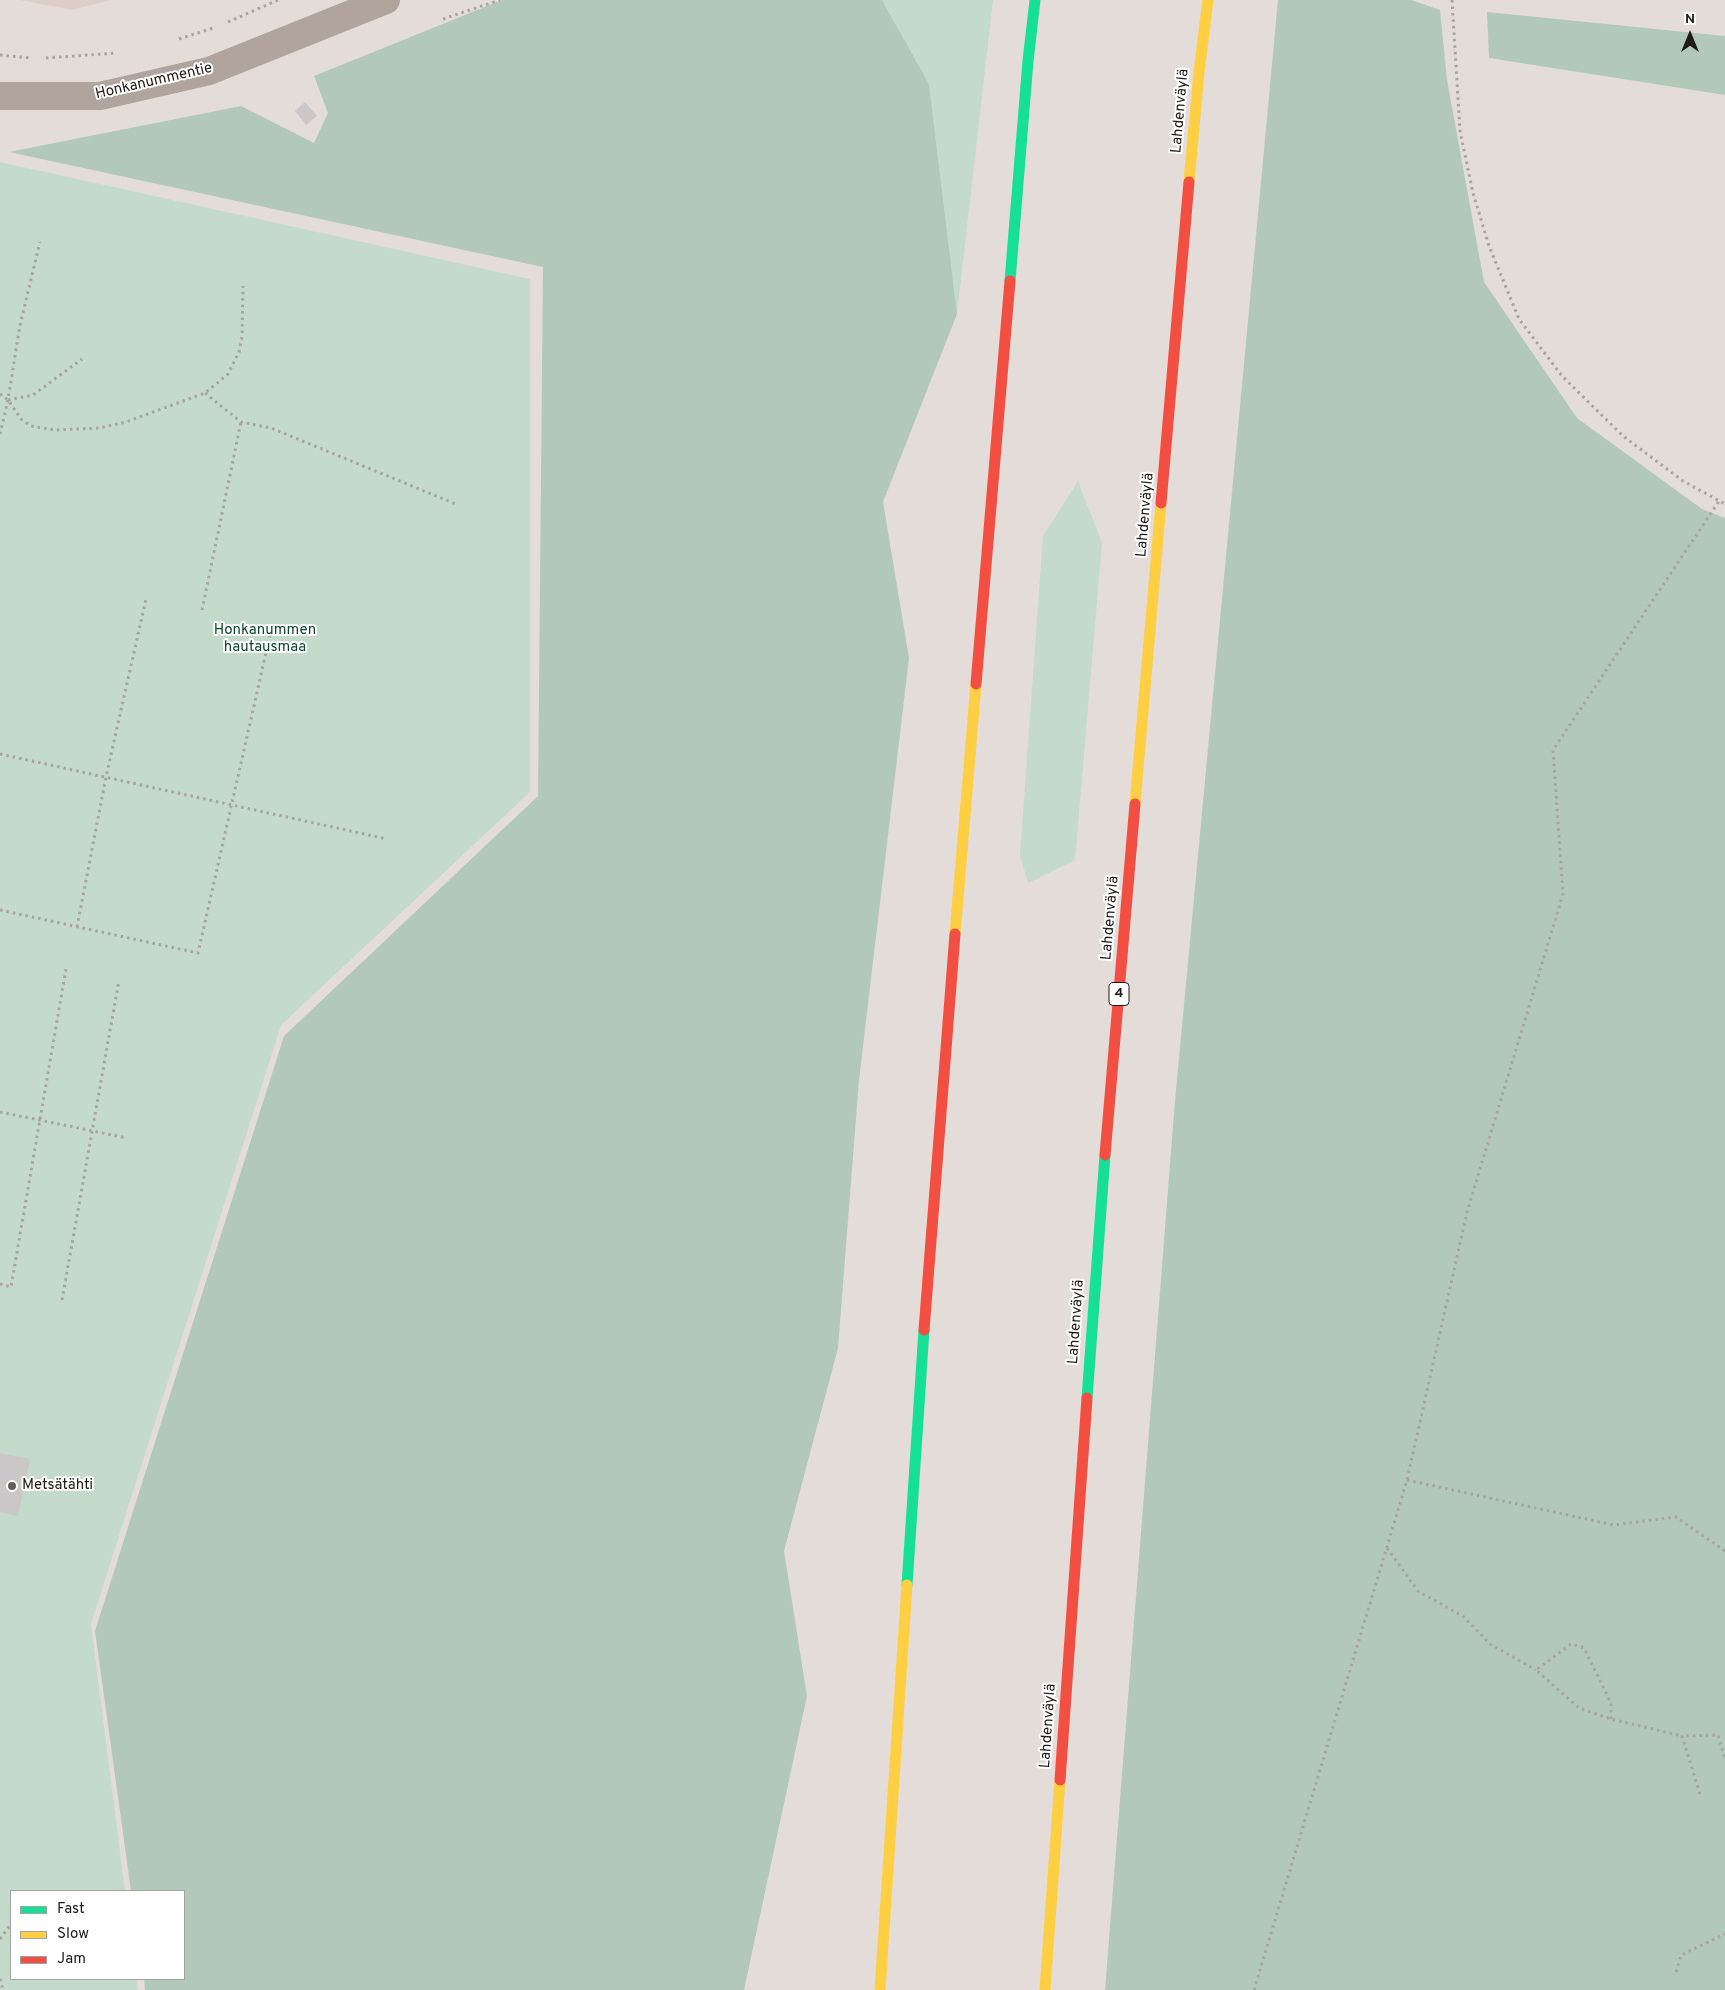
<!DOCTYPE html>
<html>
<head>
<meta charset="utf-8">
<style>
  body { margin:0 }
  #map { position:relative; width:1725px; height:1990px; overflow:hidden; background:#e4dcd9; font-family:Overpass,sans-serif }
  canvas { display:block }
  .legend { position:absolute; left:10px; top:1890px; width:175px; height:90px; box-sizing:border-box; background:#fff; border:1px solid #a5a3a2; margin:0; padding:6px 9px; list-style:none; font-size:15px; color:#1f1a17 }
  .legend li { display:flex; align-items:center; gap:10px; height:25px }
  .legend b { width:25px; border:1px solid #a5a3a2 }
  .north { position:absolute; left:1665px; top:10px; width:50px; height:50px; -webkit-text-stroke:4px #fff; paint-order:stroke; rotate:0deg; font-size:14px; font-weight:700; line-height:20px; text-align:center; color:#1f1a17 }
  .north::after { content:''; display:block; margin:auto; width:18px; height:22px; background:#1f1a17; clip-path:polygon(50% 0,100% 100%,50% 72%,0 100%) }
</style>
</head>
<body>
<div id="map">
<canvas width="1725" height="1990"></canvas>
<ul class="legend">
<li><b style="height:6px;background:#16e098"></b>Fast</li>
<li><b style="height:6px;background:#ffcf43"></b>Slow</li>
<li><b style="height:6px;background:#f24e42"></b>Jam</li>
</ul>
<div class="north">N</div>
</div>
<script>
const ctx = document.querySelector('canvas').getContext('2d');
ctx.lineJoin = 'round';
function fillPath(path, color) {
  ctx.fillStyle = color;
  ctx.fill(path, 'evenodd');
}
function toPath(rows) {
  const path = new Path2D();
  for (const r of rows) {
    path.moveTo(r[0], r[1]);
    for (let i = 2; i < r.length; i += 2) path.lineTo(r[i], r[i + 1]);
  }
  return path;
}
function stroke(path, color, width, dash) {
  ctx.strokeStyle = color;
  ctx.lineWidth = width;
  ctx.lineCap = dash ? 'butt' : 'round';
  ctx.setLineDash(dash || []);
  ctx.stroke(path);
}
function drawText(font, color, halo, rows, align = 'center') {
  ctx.font = font + ' Overpass,sans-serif';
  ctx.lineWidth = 4;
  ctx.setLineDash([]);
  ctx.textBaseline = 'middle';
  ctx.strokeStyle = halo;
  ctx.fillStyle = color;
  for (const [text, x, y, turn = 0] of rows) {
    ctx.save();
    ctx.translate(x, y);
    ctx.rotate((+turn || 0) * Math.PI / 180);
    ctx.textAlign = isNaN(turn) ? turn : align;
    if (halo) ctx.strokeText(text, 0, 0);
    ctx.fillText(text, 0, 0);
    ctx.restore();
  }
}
const built = toPath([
  [20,0,110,0,72,10]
]);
const green = toPath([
  [882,0,993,0,957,314,929,84],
  [0,162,530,279,530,792,281,1025,91,1624,125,1891,11,1891,11,1979,136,1979,138,1990,0,1990],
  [1078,481,1102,543,1075,860,1028,883,1020,855,1043,536]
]);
const forest = toPath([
  [502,0,882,0,929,84,957,314,883,502,909,658,859,1080,838,1348,784,1551,807,1696,744,1990,145,1990,144,1979,184,1979,184,1891,131,1891,95,1631,284,1036,538,796,543,267,9,152,241,106,314,143,328,113,314,76],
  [1278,0,1411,0,1440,10,1447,80,1484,282,1577,418,1702,509,1725,518,1725,1990,1105,1990,1175,1101],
  [1487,12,1725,36,1725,95,1489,58]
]);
const building = toPath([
  [305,102,317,116,306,125,295,111],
  [0,1453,30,1459,18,1516,0,1512]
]);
const path = toPath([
  [1452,0,1460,131,1473,193,1489,246,1519,319,1562,376,1623,436,1683,481,1725,504],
  [443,19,500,0],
  [228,22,278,0],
  [179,39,216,27],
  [0,55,30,58],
  [46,58,117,53],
  [205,393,241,422,271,428,458,505],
  [0,394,8,400,22,420,31,426,55,430,99,428,126,422,205,393,228,374,239,352,242,337,243,286],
  [8,400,33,395,82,359],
  [0,434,8,400,20,325,40,242],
  [202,610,241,422],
  [0,754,387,839],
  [0,910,198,953,272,626],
  [77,927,106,777,146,599],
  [0,1112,127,1138],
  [0,1284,11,1287,66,969],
  [62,1300,119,980],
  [1407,1480,1614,1525,1676,1517,1725,1551],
  [1387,1548,1418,1591,1464,1617,1490,1644,1536,1670],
  [1611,1719,1611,1703,1584,1648,1571,1644,1536,1670,1579,1708,1611,1719,1682,1736],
  [1700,1794,1682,1736,1718,1735,1725,1759],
  [0,1939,11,1924],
  [1676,1972,1681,1955,1725,1934],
  [0,1979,3,1990],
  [1254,1990,1407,1480,1467,1212,1563,894,1553,750,1719,501]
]);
const street = toPath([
  [0,96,100,96,209,71,386,0]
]);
const fast = toPath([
  [1010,281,1028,61,1035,0],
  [1087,1398,1105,1155],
  [907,1585,924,1330]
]);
const slow = toPath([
  [1189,182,1199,72,1208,0],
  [1135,804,1161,503],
  [955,934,976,684],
  [880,1990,907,1585],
  [1045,1990,1060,1780]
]);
const jam = toPath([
  [1161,503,1189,182],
  [976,684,1010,281],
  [1105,1155,1135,804],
  [924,1330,955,934],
  [1060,1780,1087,1398]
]);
const markers = [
  [12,1486,5,"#645e5b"]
];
const shields = [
  [1119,994,20]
];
const shieldNames = [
  ["4",1119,994]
];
const streetNames = [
  ["Honkanummentie",154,82,-13],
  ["Lahdenväylä",1181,111,-85],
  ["Lahdenväylä",1146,515,-85],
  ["Lahdenväylä",1111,918,-85],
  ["Lahdenväylä",1077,1322,-86],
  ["Lahdenväylä",1049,1726,-86]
];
const parkNames = [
  ["Honkanummen",265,631],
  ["hautausmaa",265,648]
];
const poiNames = [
  ["Metsätähti",22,1486]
];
fillPath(built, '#ddcec8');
fillPath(green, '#c4daca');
fillPath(forest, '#b2c9b9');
fillPath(building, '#cbc7c9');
stroke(path, '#aba29e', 3, [2.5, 4]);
stroke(street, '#b0a49d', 28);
stroke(fast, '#16e098', 11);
stroke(slow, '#ffcf43', 11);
stroke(jam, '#f24e42', 11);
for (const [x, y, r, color] of markers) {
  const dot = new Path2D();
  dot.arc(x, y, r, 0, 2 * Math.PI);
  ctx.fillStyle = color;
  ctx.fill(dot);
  stroke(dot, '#fff', 2);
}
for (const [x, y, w] of shields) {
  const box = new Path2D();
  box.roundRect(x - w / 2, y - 11.5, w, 23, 4);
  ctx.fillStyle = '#fff';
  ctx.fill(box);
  stroke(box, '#1f1a17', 1);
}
drawText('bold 14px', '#1f1a17', null, shieldNames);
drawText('15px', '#1f1a17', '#fff', streetNames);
drawText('15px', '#0c482d', '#fff', parkNames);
drawText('15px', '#1f1a17', '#fff', poiNames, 'left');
</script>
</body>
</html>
